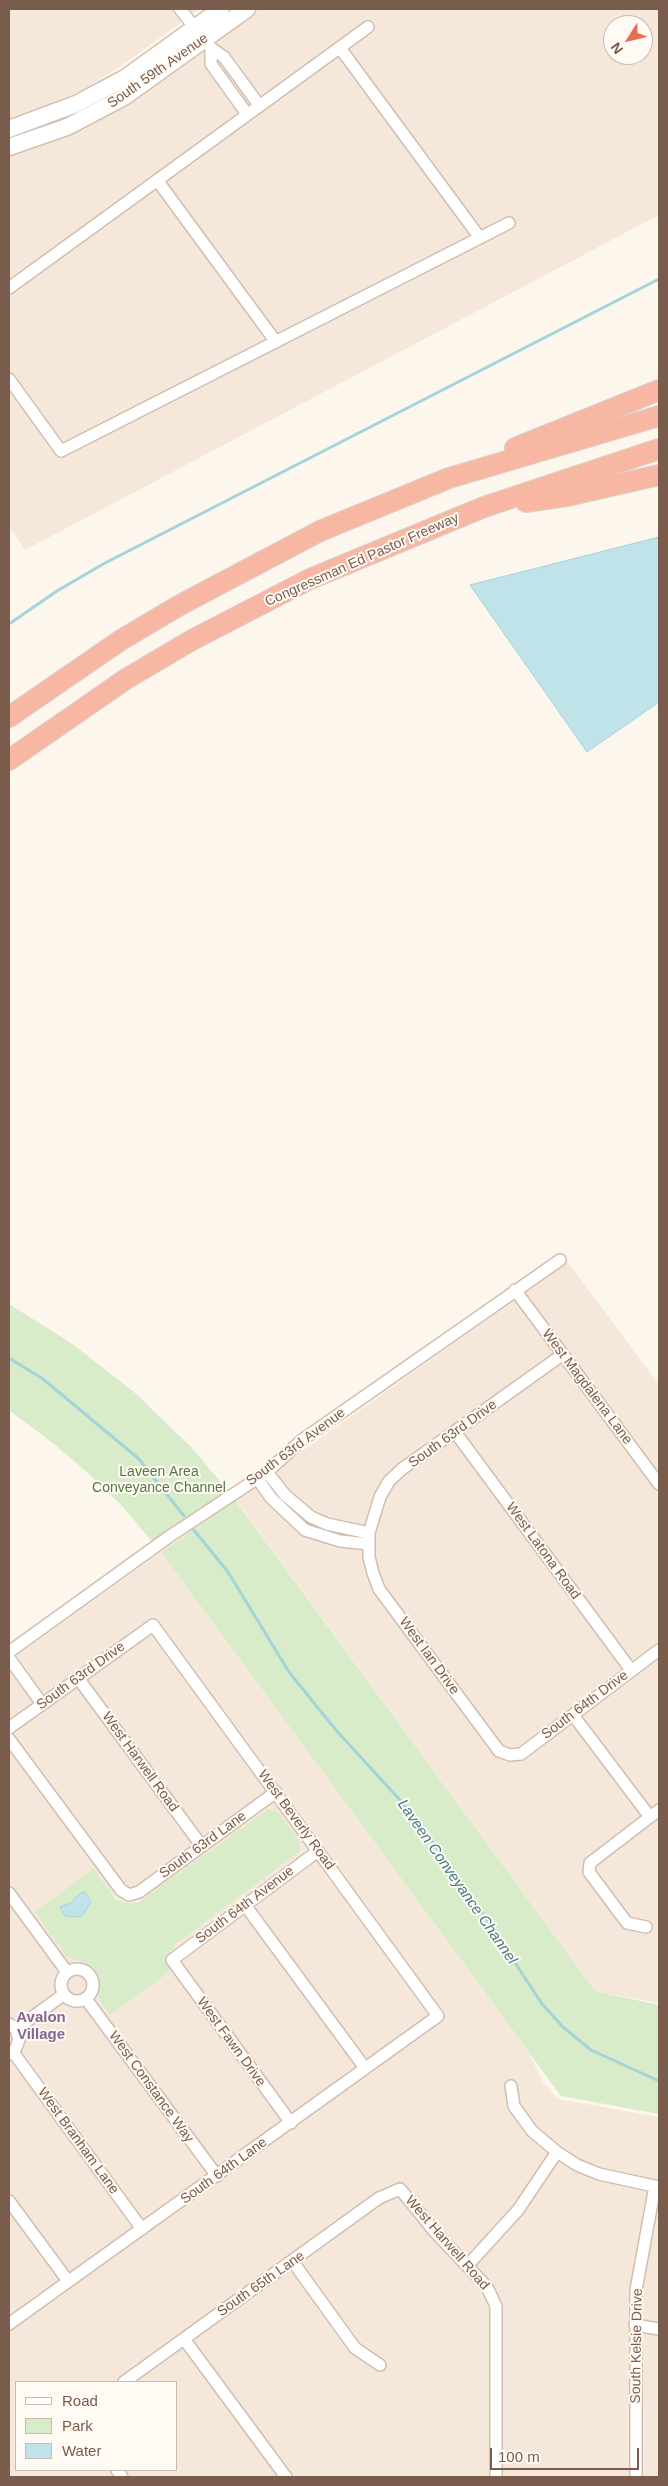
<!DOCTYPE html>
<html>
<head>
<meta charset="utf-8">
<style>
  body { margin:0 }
  #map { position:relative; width:668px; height:2486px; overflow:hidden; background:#fdf6ec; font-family:Helvetica,sans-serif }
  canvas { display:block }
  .frame { position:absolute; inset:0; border:10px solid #7a5c4d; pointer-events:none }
  .legend { position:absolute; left:15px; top:2381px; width:162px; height:90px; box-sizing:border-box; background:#fffaf3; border:1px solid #cabbb1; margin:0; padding:6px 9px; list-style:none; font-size:15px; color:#7a5c4d }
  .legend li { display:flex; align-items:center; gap:10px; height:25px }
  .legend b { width:25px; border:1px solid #cabbb1 }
  .north { position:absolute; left:603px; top:15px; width:50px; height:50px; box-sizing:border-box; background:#fffaf3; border:1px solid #cabbb1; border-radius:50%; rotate:234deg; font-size:14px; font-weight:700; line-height:20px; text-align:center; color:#7a5c4d }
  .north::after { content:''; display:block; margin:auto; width:18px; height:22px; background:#e76f51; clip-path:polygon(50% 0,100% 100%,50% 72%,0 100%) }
  .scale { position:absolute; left:490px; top:2448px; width:149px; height:22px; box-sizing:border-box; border:2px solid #7a5c4d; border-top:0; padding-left:6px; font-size:15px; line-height:18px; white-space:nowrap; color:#7a5c4d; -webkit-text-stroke:4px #fffaf3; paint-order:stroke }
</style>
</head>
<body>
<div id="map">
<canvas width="668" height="2486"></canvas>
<div class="frame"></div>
<ul class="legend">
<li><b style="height:6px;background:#fff"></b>Road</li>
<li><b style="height:14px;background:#d8ecc9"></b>Park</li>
<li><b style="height:14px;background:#bfe3e8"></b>Water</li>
</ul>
<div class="north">N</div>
<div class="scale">100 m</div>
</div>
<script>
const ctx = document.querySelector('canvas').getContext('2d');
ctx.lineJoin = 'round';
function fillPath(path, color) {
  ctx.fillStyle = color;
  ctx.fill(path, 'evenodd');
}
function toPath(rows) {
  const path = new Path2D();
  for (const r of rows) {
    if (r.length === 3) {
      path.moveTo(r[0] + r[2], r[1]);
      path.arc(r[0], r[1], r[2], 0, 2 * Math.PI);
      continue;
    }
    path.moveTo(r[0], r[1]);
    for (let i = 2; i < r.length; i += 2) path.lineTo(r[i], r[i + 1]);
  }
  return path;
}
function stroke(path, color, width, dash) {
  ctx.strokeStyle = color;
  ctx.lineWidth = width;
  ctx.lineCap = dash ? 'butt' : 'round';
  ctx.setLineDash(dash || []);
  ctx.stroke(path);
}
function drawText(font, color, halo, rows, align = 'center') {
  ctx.font = font + ' Helvetica,sans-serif';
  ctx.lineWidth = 4;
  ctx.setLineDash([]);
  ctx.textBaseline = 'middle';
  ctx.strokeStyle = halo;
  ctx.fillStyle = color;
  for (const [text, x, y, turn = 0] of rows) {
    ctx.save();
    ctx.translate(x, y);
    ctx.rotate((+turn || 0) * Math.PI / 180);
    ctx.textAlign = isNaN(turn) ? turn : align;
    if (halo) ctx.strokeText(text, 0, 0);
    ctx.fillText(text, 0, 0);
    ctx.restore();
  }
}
const residential = toPath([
  [9,9,200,9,121,66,87,87,52,104,9,118],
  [238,9,659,9,659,215,25,550,9,526,9,144,95,109],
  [613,25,643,25,643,55,613,55],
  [568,1262,659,1385,659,2003,595,1991,235,1499],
  [161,1552,529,2053,543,2082,558,2099,659,2117,659,2477,9,2477,9,1661],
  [266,1810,301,1844,300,1851,176,1944,167,1957,167,1967,110,2015,98,1998,97,1978,93,1970,85,1963,70,1958,65,1954,112,1895,126,1903,143,1900],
  [16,2382,176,2382,176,2470,16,2470]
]);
const green = toPath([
  [9,1304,71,1343,134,1392,192,1448,228,1491,154,1544,122,1506,89,1474,54,1444,9,1410],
  [235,1500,595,1991,659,2005,659,2114,561,2096,161,1552],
  [268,1809,278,1812,300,1842,300,1851,176,1944,167,1957,169,1972,110,2015,98,1998,97,1978,93,1970,85,1963,67,1957,35,1912,93,1869,116,1899,126,1903,139,1902]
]);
const water = toPath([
  [659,537,659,702,587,752,470,585,659,537],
  [85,1892,91,1901,83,1915,79,1917,65,1916,60,1907,71,1903,79,1894,85,1892]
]);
const stream = toPath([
  [9,624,57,591,105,563,659,279],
  [9,1358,43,1379,139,1459,184,1516],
  [193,1529,228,1572,289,1672,335,1729,400,1800,441,1853,472,1897,542,2004,563,2027,591,2050,659,2081]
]);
const street = toPath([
  [180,9,211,48,224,57,259,105],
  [211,48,211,64,247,114],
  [340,48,480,238],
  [157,180,276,342],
  [9,288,368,27],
  [9,379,61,451,509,223],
  [515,1290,659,1484],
  [562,1355,402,1469,389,1481,380,1497,369,1533,369,1557,373,1573,379,1589,499,1751,510,1755,521,1754,659,1650],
  [455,1432,631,1670],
  [267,1472,285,1495,311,1517,327,1524,369,1533],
  [257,1478,271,1498,305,1530,340,1541,369,1544],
  [9,1652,170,1536,267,1472,302,1440,560,1260],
  [9,1658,42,1704],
  [78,1678,201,1845],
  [573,1715,650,1817],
  [9,1728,153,1625,438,2016,9,2324],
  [9,1739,121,1890,129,1895,139,1892,276,1792],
  [9,1893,67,1972],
  [245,1905,365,2068],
  [646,1927,627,1923,589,1872,590,1863,659,1810],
  [77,1985,16],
  [86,1999,217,2176],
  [9,2024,16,2029,19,2040,15,2050,9,2054],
  [16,2029,63,1995],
  [13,2052,142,2229],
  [511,2086,514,2106,532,2131,557,2152,577,2165,599,2174,659,2187],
  [291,2123,172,1960,318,1851],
  [9,2201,68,2281],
  [293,2262,355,2348,380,2365],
  [467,2266,518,2210,557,2152],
  [635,2325,659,2329],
  [184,2339,286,2477],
  [124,2382,379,2198,400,2189,435,2232,487,2287,496,2306,496,2477],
  [117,2470,122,2477],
  [636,2477,636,2290,655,2186]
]);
const secondary = toPath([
  [9,129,76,104,125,78,221,9],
  [9,147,67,127,124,97,247,9]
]);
const highway = toPath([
  [515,448,659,390],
  [526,502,567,496,659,475],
  [9,717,121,640,180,605,320,531,449,478,659,416],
  [9,760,126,679,192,640,310,579,484,507,659,449]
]);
const streetNames = [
  ["South 59th Avenue",158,71,-35],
  ["Congressman Ed Pastor Freeway",362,560,-24],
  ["West Magdalena Lane",587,1387,53],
  ["South 63rd Drive",453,1434,-36],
  ["South 63rd Avenue",296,1447,-37],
  ["West Latona Road",543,1551,54],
  ["West Ian Drive",429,1656,54],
  ["South 63rd Drive",81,1676,-36],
  ["South 64th Drive",585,1705,-37],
  ["West Harwell Road",140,1762,54],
  ["West Beverly Road",296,1820,54],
  ["South 63rd Lane",203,1845,-36],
  ["South 64th Avenue",245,1905,-37],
  ["West Fawn Drive",231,2042,54],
  ["West Constance Way",151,2087,54],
  ["West Branham Lane",78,2141,54],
  ["South 64th Lane",224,2171,-36],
  ["West Harwell Road",447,2243,49],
  ["South 65th Lane",261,2284,-35],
  ["South Kelsie Drive",637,2346,-89]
];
const parkNames = [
  ["Laveen Area",159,1472],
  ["Conveyance Channel",159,1488]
];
const waterNames = [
  ["Laveen Conveyance Channel",457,1882,55]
];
const neighbourhoodNames = [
  ["Avalon",41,2018],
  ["Village",41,2035]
];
fillPath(residential, '#f5e8da');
fillPath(green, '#d8ecc9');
fillPath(water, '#bfe3e8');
stroke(water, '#a5d3da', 1);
stroke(stream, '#a5d3da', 3);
stroke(street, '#d1beb0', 14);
stroke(secondary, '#d6c0b0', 19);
stroke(highway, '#dad1cd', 22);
stroke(street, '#fff', 11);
stroke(secondary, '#fff', 16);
stroke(highway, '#f7b7a3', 20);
drawText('14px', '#7a5c4d', '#fffaf3', streetNames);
drawText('14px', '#537a41', '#fffaf3', parkNames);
drawText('italic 15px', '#437c86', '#fffaf3', waterNames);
drawText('bold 15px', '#846695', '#fffaf3', neighbourhoodNames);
</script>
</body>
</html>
